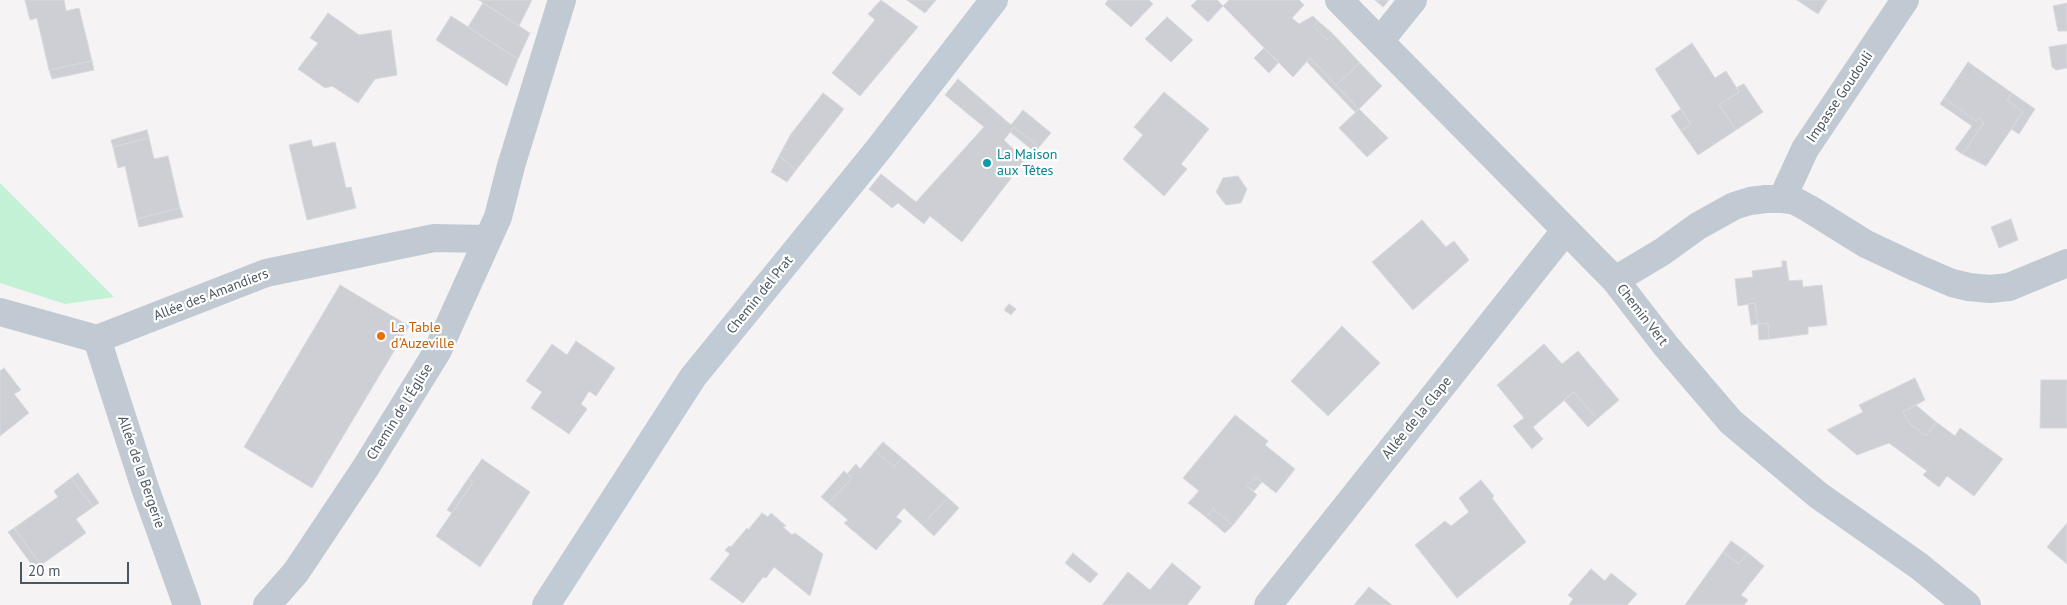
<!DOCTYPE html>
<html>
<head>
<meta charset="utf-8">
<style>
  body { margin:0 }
  #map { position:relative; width:2067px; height:605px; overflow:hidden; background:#f5f3f3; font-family:"PT Sans",sans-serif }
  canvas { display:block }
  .scale { position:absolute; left:20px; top:562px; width:109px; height:22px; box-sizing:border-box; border:2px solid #4a5661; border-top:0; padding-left:6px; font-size:15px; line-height:18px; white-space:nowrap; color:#4a5661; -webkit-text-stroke:4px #fff; paint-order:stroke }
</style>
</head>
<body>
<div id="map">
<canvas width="2067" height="605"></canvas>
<div class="scale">20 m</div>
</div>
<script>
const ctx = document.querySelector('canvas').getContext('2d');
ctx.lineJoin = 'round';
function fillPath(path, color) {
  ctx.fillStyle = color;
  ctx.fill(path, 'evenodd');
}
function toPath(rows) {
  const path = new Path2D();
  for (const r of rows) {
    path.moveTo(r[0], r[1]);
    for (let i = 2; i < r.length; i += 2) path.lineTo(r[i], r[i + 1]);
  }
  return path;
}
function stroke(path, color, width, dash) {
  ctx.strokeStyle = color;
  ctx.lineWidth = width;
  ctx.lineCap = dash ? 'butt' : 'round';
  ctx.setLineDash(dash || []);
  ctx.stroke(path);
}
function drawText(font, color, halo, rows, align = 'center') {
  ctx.font = font + ' "PT Sans",sans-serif';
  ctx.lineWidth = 4.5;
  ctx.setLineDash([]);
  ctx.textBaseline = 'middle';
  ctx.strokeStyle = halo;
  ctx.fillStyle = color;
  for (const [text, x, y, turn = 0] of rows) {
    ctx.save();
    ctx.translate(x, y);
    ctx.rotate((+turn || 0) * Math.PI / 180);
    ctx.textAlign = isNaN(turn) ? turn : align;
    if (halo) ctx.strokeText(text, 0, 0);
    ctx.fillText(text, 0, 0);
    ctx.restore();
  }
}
const green = toPath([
  [0,183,114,297,65,304,0,283]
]);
const building = toPath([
  [25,0,64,0,66,11,79,8,92,61,49,70,37,18,30,20,25,0],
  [479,0,532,0,519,26,479,0],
  [881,0,918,27,860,96,832,73,875,20,868,14,881,0],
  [907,0,936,0,925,13,907,0],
  [1108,0,1149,0,1153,4,1131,27,1105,4,1108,0],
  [1197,0,1217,0,1223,6,1208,22,1191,6,1197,0],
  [1229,0,1299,0,1304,5,1292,18,1299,24,1313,16,1318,21,1313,26,1327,40,1333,34,1360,63,1336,85,1310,58,1293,77,1223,6,1229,0],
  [1375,0,1389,0,1383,7,1375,0],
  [1797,0,1827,0,1818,14,1797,0],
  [483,3,530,33,518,59,468,27,483,3],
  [2067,3,2067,31,2058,31,2053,6,2067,3],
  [328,13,359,35,391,30,397,75,375,79,358,103,332,86,325,88,298,69,318,43,310,38,328,13],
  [451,16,518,59,507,86,436,40,451,16],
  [1167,17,1193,40,1171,62,1145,39,1167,17],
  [1318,21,1333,34,1327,40,1313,26,1318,21],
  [1692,43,1715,78,1726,71,1739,92,1719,105,1736,130,1698,155,1681,131,1691,124,1655,69,1692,43],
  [2067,44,2067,68,2056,70,2052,67,2049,47,2067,44],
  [1264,48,1279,62,1269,73,1254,58,1264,48],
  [1310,58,1359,109,1355,112,1307,62,1310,58],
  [92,61,94,70,52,79,49,70,92,61],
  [1968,62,2012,93,2007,100,2023,112,1986,166,1962,154,1984,123,1979,118,1976,121,1944,98,1968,62],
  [1360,63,1382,86,1359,109,1336,85,1360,63],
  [958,79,1011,125,1023,110,1051,133,1039,147,1014,127,1004,140,1025,160,962,242,930,216,924,224,898,203,892,208,869,189,881,174,916,202,984,127,945,95,958,79],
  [1744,84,1763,112,1736,130,1719,105,1739,92,1737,87,1744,84],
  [1164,92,1209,129,1181,164,1187,169,1164,196,1123,159,1143,135,1134,127,1164,92],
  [823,93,844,109,796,170,779,156,791,134,823,93],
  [2012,93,2035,109,2019,134,2011,129,2023,112,2007,100,2012,93],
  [1944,98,1976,121,1979,118,1984,123,1962,154,1955,149,1972,126,1940,104,1944,98],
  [1359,109,1388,138,1367,157,1339,128,1359,109],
  [1681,109,1691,124,1681,131,1671,116,1681,109],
  [1014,127,1039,147,1035,152,1010,132,1014,127],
  [147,130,149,138,113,147,111,140,147,130],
  [149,138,154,159,168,156,180,208,137,219,125,166,118,168,113,147,149,138],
  [311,140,313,147,335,142,346,188,351,187,356,208,307,220,289,145,311,140],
  [779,156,796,170,787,182,771,172,779,156],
  [1238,176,1247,189,1241,203,1226,205,1216,192,1223,178,1238,176],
  [180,208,183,217,139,227,137,219,180,208],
  [2011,219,2018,240,1999,248,1991,227,2011,219],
  [1422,220,1446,247,1454,241,1469,260,1413,310,1372,262,1422,220],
  [1782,261,1786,261,1789,281,1802,280,1803,287,1822,285,1827,325,1808,327,1808,334,1769,339,1768,323,1758,324,1755,303,1738,306,1735,279,1753,277,1752,271,1782,267,1782,261],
  [340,285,409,326,312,488,244,447,340,285],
  [1755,303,1758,324,1751,325,1748,304,1755,303],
  [1009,304,1016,309,1011,315,1004,310,1009,304],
  [1768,323,1769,339,1759,340,1758,324,1768,323],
  [1342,326,1380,363,1328,416,1291,381,1342,326],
  [576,341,615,368,596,396,589,391,581,404,587,409,569,434,531,408,542,392,526,381,552,344,567,355,576,341],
  [1544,344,1562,364,1578,351,1619,400,1597,419,1574,392,1533,427,1543,439,1532,449,1513,426,1524,418,1497,385,1544,344],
  [4,368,21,390,14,394,29,413,0,436,0,371,4,368],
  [1915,378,1925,400,1903,412,1909,423,1926,436,1936,422,1955,436,1960,428,2003,459,1974,496,1947,476,1939,487,1923,475,1927,471,1889,443,1857,455,1827,430,1863,412,1859,405,1915,378],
  [2041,380,2067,380,2067,428,2040,428,2041,380],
  [1574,392,1597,419,1588,427,1564,400,1574,392],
  [1916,405,1936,422,1926,436,1909,423,1903,412,1916,405],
  [1235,415,1268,441,1265,445,1295,469,1276,493,1256,477,1247,486,1257,495,1233,525,1213,509,1206,517,1188,503,1199,491,1183,478,1235,415],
  [883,442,902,458,894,467,875,451,883,442],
  [875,451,894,467,902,458,948,498,922,525,904,508,896,517,902,521,876,550,844,523,848,520,828,503,852,478,847,474,856,464,860,469,875,451],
  [482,459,530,492,480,567,436,536,473,482,468,479,482,459],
  [844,471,852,478,828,503,821,497,844,471],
  [78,473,99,503,93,507,71,478,78,473],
  [1256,477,1262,482,1254,491,1247,486,1256,477],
  [71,478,93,507,76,519,86,533,41,565,14,528,58,497,54,491,71,478],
  [468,479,473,482,452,513,447,510,468,479],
  [1481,480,1494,496,1492,498,1526,542,1457,598,1415,545,1445,521,1451,526,1469,512,1459,498,1481,480],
  [948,498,959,508,934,536,922,525,948,498],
  [1213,509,1233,525,1225,533,1206,517,1213,509],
  [762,513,768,517,771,513,786,526,783,527,792,535,795,533,823,554,810,596,774,567,766,578,763,577,743,603,710,579,730,554,725,550,729,546,731,547,747,528,748,530,762,513],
  [2067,523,2067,564,2047,547,2067,523],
  [14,528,41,565,35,569,8,532,14,528],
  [1731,541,1748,553,1739,564,1723,552,1731,541],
  [1723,552,1739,564,1748,553,1764,566,1741,595,1748,600,1744,605,1685,605,1723,552],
  [1073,553,1098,574,1090,583,1065,563,1073,553],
  [1172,563,1201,587,1187,605,1102,605,1128,572,1150,590,1172,563],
  [1591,569,1605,581,1611,573,1637,594,1627,605,1569,605,1573,599,1568,595,1591,569],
  [1369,587,1392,605,1354,605,1369,587]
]);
const street = toPath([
  [1339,0,1615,280,1666,346,1731,422,1818,495,1919,566,1967,605],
  [1380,41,1413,0],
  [1782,199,1805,149,1905,0],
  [1615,280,1662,252,1698,226,1734,206,1750,201,1766,199,1782,199,1795,201,1808,208,1866,244,1917,268,1952,283,1969,287,1990,289,2009,287,2067,263],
  [0,312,97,339,266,273,434,238,487,239],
  [97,339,145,488,187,605],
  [267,605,296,572,366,467,437,352,498,217,511,166,562,0],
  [1268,605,1565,231]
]);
const secondary = toPath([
  [546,605,693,377,877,151,994,0]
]);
const markers = [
  [987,163,5,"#0f9aa8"],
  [381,336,5,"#e8710a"]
];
const streetNames = [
  ["Impasse Goudouli",1840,97,-56],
  ["Allée des Amandiers",211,295,-21],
  ["Chemin del Prat",760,295,-51],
  ["Chemin Vert",1642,315,52],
  ["Chemin de l'Église",400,412,-58],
  ["Allée de la Clape",1417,418,-51],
  ["Allée de la Bergerie",141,472,71]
];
const cultureNames = [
  ["La Maison",997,155],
  ["aux Têtes",997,171]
];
const foodNames = [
  ["La Table",391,328],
  ["d'Auzeville",391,344]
];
fillPath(green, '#c3f1d5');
fillPath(building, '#cdcfd5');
stroke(building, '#d7d9de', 1);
stroke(street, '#c1cad2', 28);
stroke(secondary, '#c1cbd6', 28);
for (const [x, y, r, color] of markers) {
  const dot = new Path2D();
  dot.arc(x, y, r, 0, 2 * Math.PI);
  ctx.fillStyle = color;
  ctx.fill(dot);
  stroke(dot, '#fff', 2);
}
drawText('14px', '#4a5661', '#fff', streetNames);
drawText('14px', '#0d838f', '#fff', cultureNames, 'left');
drawText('14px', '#c56008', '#fff', foodNames, 'left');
</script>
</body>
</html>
